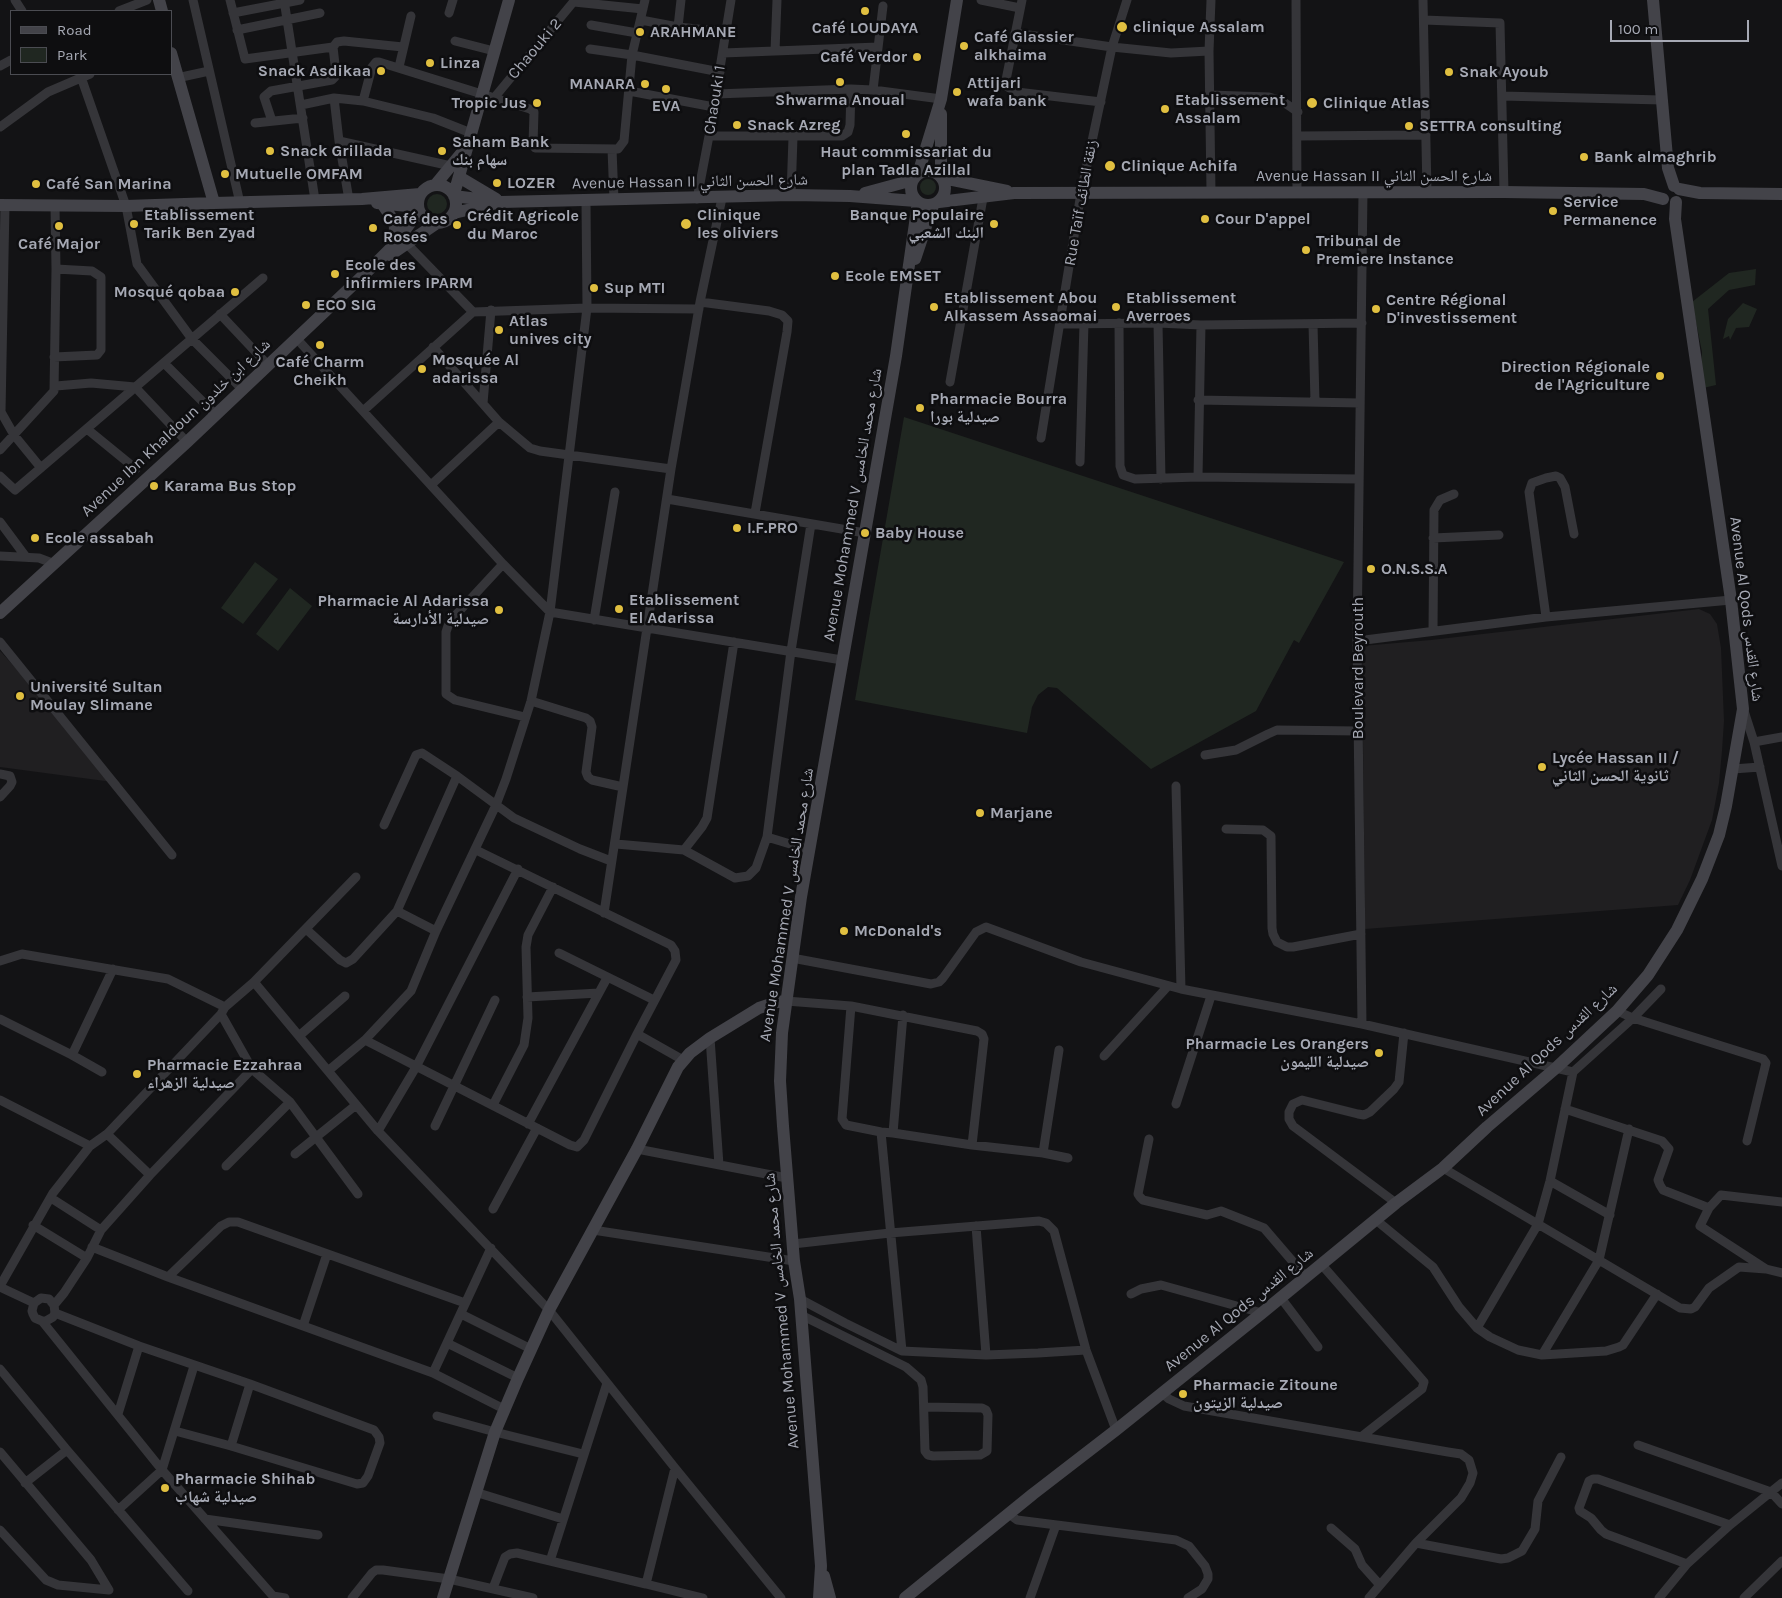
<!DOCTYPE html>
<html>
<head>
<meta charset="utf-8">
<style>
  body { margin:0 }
  #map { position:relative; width:1782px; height:1598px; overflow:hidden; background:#131315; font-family:Karla,sans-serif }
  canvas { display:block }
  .legend { position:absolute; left:10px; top:10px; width:162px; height:65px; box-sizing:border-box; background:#0e0e10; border:1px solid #4b4c52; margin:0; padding:6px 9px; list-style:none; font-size:15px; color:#a6a9b4 }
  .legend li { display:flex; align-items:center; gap:10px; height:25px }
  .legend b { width:25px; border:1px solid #4b4c52 }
  .scale { position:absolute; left:1610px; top:20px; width:139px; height:22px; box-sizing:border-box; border:2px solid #a6a9b4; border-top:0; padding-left:6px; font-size:15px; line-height:18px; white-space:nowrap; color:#a6a9b4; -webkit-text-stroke:4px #0e0e10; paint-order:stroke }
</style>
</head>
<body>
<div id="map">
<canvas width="1782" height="1598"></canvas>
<ul class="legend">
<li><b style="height:6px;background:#434349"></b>Road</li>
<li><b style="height:14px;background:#202721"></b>Park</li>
</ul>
<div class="scale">100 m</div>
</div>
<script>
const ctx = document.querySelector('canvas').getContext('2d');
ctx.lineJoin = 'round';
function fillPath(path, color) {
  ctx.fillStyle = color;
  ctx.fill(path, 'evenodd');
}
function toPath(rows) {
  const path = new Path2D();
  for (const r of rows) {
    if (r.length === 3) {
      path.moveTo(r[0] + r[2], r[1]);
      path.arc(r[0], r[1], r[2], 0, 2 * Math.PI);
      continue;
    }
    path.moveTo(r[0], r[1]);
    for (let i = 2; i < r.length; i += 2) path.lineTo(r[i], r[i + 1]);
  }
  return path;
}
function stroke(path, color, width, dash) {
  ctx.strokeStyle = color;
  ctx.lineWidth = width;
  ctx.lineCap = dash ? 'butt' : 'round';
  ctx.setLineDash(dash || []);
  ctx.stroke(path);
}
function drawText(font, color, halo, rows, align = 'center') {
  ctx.font = font + ' Karla,"Noto Naskh Arabic",sans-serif';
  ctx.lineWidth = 5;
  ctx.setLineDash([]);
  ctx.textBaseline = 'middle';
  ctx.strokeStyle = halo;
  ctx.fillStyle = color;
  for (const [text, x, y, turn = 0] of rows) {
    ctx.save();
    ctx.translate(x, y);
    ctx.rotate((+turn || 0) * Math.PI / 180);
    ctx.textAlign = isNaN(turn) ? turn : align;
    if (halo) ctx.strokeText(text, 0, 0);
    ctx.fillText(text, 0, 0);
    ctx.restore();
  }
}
const built = toPath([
  [1699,609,1710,614,1717,624,1721,648,1724,721,1722,751,1719,783,1712,820,1690,880,1678,905,1365,929,1362,646,1431,640],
  [0,651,2,653,120,783,0,767]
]);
const green = toPath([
  [928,187,8],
  [437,204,10],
  [1756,269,1755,285,1729,290,1708,309,1716,385,1699,389,1702,352,1692,302,1729,273],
  [1743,303,1757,309,1749,327,1736,328,1730,340,1729,336,1723,339,1728,319],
  [904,417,1344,562,1299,643,1294,640,1256,711,1151,769,1057,688,1048,687,1038,695,1032,707,1027,733,855,700],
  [255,562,278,579,243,624,221,608],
  [290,588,312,606,278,651,256,634]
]);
const street = toPath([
  [15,0,22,11],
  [193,0,240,203],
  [230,0,245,59,333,47],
  [284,0,315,200],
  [981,0,1020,8],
  [1022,0,1006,80,1006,86,1017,92,1101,102],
  [1296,0,1297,193],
  [1423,0,1427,192],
  [574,2,643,9],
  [119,11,147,0],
  [233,13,300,0],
  [449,13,453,0],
  [641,20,678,27,726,32],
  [1424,20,1500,23,1504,192],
  [591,25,637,33],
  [678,27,681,0],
  [237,30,320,13],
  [1015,33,1112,47,1171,53,1209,51],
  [455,41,494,51],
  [590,49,632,55,720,72],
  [775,51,777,0],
  [723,53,878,47],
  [0,66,11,60],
  [399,67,411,16],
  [81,77,126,206,137,264,192,339,242,389],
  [177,78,209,71],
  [873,90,883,6],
  [629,91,714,107],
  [716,94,851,89,873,90,941,99],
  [1210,95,1269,97,1282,101,1298,112],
  [1502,96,1662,100],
  [334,98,339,141,349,200],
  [494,98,575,0],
  [363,101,372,67,376,62,379,62,530,109,534,112,533,144,535,148,618,149,624,141,632,55,645,0],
  [301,105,334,98,363,101,433,118,471,133],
  [272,121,264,97,271,91,332,80,335,77,336,73,333,47,337,42,344,41,403,47],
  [255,123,303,118],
  [0,127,48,92,90,74],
  [709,136,842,136,848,132,850,125,851,89],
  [1298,136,1426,135],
  [339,141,451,166],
  [612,149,614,200],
  [1211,192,1209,51,1211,0],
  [791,195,793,137],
  [697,199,709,136,731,0],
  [5,205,1,412,14,435,41,468],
  [407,244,473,312],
  [700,302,769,311,782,315,788,321,787,332,755,513],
  [220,314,268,365],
  [1119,323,1120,466,1123,475,1135,479,1198,477,1359,479],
  [1158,323,1161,479],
  [1060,324,1158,323,1201,325,1362,323],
  [1313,324,1315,402],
  [297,339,503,564,550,612,842,660],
  [433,347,499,422,530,448,540,451,671,469],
  [54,357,97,355,101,350,101,277,92,271,56,269],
  [164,363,215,414],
  [950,382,983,198],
  [56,386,91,383,135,387,187,442],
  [1198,400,1360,403],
  [483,403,491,310],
  [363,411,473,312,587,308,699,309],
  [87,429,136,469],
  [1041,438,1081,193,1112,47,1127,0],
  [0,450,54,391,56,269,55,206],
  [1080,462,1084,323],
  [0,476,15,490,263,278],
  [1198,477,1201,325],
  [431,485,499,422],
  [667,499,865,533],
  [0,522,26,557],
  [1433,538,1499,535],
  [0,556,39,558,55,564],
  [503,564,452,619,448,626,446,632,446,694,455,700,525,717],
  [1546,617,1529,492,1532,483,1546,478,1556,476,1560,478,1565,487,1574,534],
  [594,620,615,492],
  [1433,631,1434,510,1440,500,1454,494],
  [1357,641,1546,617,1731,600],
  [0,642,172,855],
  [531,701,586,718,590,721,592,727,586,772,588,777,592,780,623,787],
  [1744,711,1754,742,1782,866],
  [1754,742,1782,737],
  [1205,755,1236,750,1268,734,1277,730,1358,731],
  [1733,769,1760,767],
  [0,774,10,776,12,782,10,786,0,797],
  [1176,786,1181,989],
  [384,825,416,755,422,753,457,776,514,818,580,849,611,861],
  [1226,829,1263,830,1271,836,1272,928,1273,934,1277,942,1287,947,1293,947,1361,934],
  [616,844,684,850,702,827,707,818,734,642],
  [476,850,671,945,675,951,676,960,637,1034,683,1060],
  [684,850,735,878,748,876,756,868,767,837],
  [810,850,767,837,791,651,811,524],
  [397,911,436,931],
  [604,913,671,469,700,302,722,198],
  [306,929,340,960,346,963,353,959,397,911,457,776],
  [559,953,654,1000],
  [792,958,931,984,939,982,943,978,976,932,986,927,1081,962,1181,989,1362,1024,1573,1072,1550,1181,1538,1224,1477,1328],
  [0,961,22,954,168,979,225,1007],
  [254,982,378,1131,549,1310,675,1468,781,1598],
  [527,997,599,993],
  [786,1001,851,1006,977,1031,982,1034,984,1039,972,1145],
  [851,1006,842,1119,846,1125,881,1132,893,1133,972,1145,1043,1153,1068,1158],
  [1617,1011,1633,1018,1763,1059,1766,1063,1747,1141],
  [221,1014,252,1069,290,1102,358,1194],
  [0,1019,72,1055],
  [1362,1024,1357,641,1363,192],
  [299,1036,345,996],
  [710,1038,719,1165],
  [365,1040,570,1145,577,1147,584,1140,637,1034],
  [1104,1056,1168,986],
  [328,1071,365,1040,411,991,436,931,496,805,506,779,531,701,550,612,587,308,586,201],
  [102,1072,72,1055,113,969],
  [1573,1072,1633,1018,1661,989],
  [0,1100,90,1146],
  [1176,1104,1211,996],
  [493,1105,524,1045,528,1018,526,947,528,935,553,887],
  [1565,1109,1662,1141,1669,1149,1658,1180,1660,1185,1663,1190,1709,1208],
  [528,1124,607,978],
  [435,1126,495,1000],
  [378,1131,416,1067,518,869],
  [881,1132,902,1351],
  [893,1133,903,1015],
  [1149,1139,1138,1194,1140,1197,1143,1200,1207,1215,1221,1211,1264,1228,1306,1277],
  [637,1149,787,1178],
  [1043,1153,1059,1050],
  [295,1154,356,1105],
  [226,1166,290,1102],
  [1443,1168,1680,1308,1691,1309,1695,1307,1709,1288,1739,1267,1766,1269],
  [150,1175,252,1069],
  [1550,1181,1610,1215],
  [51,1198,101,1230],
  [1782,1202,1721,1195,1709,1208,1700,1226,1766,1269,1782,1273],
  [1396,1203,1293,1126,1289,1119,1289,1112,1293,1104,1302,1100,1358,1114,1364,1115,1370,1112,1394,1089,1399,1082,1404,1033],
  [493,1209,537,1128],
  [1376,1220,1433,1267,1459,1307,1477,1328,1490,1337,1518,1350,1542,1355,1606,1351,1619,1347,1623,1345,1657,1294],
  [33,1225,87,1258],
  [976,1226,986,1355],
  [593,1230,794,1261],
  [793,1244,890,1233,1039,1221,1046,1223,1054,1231,1086,1350,1116,1430],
  [92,1247,168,1277,433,1373,504,1409],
  [1322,1265,1424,1382,1422,1389,1361,1437],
  [168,1277,221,1226,229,1222,238,1222,465,1303],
  [0,1286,53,1193,90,1146,107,1134,221,1014,225,1007,254,982,356,877],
  [0,1287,34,1303],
  [1131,1294,1141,1289,1161,1285,1262,1313],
  [1281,1298,1318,1347],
  [800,1299,845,1323,902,1351,986,1355,1038,1353,1086,1350],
  [54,1305,49,1299,41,1298,34,1303,32,1311,33,1314,35,1318,42,1321,46,1321,53,1317,55,1313,54,1305,64,1293,87,1258,101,1230,150,1175,107,1134],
  [55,1313,139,1346,250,1384,374,1430,379,1437,380,1443,368,1476,363,1483,357,1484,231,1446,175,1431],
  [461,1314,531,1349],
  [801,1315,906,1367,921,1380,923,1387,925,1451,928,1455,933,1456,980,1455,987,1451,988,1415,986,1410,982,1408,924,1407],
  [42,1321,162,1470,273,1596,285,1598],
  [303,1326,327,1254],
  [447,1343,518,1378],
  [1542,1355,1599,1260,1629,1129],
  [0,1369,67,1450,188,1591],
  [433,1373,491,1248],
  [1162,1393,1169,1399,1184,1406,1448,1452,1461,1454,1469,1460,1473,1473,1470,1483,1461,1498,1416,1543,1369,1598],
  [118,1414,139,1346],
  [437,1416,495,1432,583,1454],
  [1638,1445,1771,1492,1782,1504],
  [231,1446,250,1384],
  [0,1452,91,1560,109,1590],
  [25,1483,67,1450],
  [475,1492,563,1519],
  [118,1510,162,1470,194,1366],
  [1009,1514,1017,1520,1176,1540,1189,1546,1205,1566,1208,1574,1208,1579,1202,1589,1188,1598],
  [205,1519,318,1535],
  [1331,1528,1355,1549,1362,1565,1379,1584],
  [0,1530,46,1580,58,1585,109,1590],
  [1416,1543,1501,1559,1508,1558,1522,1551,1535,1529,1538,1501,1561,1457],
  [550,1561,607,1383],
  [1687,1564,1606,1534,1601,1530,1591,1518,1580,1511,1579,1508,1589,1481,1593,1479,1598,1479,1730,1525],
  [646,1584,703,1598],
  [493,1588,505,1557,510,1554,517,1553,646,1584,675,1468],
  [352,1598,372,1573,376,1570,383,1570,449,1579,533,1598],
  [1030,1598,1056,1525],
  [1659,1598,1687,1564,1730,1525,1782,1483],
  [1744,1598,1782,1561]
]);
const secondary = toPath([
  [159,0,162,11],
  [1653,0,1668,168,1674,186],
  [171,53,214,203],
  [928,188,17],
  [918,174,941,99,957,0],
  [941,175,941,114],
  [459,177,496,199],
  [943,178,1007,191],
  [436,184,464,150],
  [437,204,19],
  [1679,189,1700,193,1782,194],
  [865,193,913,180],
  [454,194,509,0],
  [454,196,501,202,791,195,850,196,916,201],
  [939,202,1014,193,1504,192,1644,194,1663,199],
  [377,203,418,207],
  [0,205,126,206,214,203,362,199,420,194],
  [383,205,391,217,395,226,394,244],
  [454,213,493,204],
  [390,255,437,223],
  [915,259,933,205],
  [0,613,187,442,373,266,394,245,419,211],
  [824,1576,830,1598],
  [443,1598,495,1432,518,1378,549,1310,637,1149,678,1067,690,1053,710,1038,759,1008,777,1002,786,1001],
  [819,1598,821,1566,800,1299,794,1261,783,1126,780,1081,782,1033,801,897,896,356,918,202],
  [905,1598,1033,1494,1116,1430,1262,1313,1396,1203,1443,1168,1487,1127,1556,1068,1617,1011,1648,975,1677,930,1702,879,1719,835,1726,806,1743,709,1731,600,1675,219,1676,202]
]);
const markers = [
  [865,11,5,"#e0bf40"],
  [1122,27,6,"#e0bf40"],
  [640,32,5,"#e0bf40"],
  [964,46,5,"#e0bf40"],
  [917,57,5,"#e0bf40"],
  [430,63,5,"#e0bf40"],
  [381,71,5,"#e0bf40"],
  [1449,72,5,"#e0bf40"],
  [840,82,5,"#e0bf40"],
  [645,84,5,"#e0bf40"],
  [666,89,5,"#e0bf40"],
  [957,92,5,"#e0bf40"],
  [537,103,5,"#e0bf40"],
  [1312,103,6,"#e0bf40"],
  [1165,109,5,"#e0bf40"],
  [737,125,5,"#e0bf40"],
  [1409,126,5,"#e0bf40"],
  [906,134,5,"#e0bf40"],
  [270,151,5,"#e0bf40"],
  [442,151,5,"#e0bf40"],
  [1584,157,5,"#e0bf40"],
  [1110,166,6,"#e0bf40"],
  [225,174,5,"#e0bf40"],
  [497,183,5,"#e0bf40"],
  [36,184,5,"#e0bf40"],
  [1553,211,5,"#e0bf40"],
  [1205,219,5,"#e0bf40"],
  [134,224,5,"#e0bf40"],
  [686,224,6,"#e0bf40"],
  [994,224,5,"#e0bf40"],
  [457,225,5,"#e0bf40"],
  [59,226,5,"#e0bf40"],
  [373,228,5,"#e0bf40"],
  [1306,250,5,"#e0bf40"],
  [335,274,5,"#e0bf40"],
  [835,276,5,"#e0bf40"],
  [594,288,5,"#e0bf40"],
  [235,292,5,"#e0bf40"],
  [306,305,5,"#e0bf40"],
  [934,307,5,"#e0bf40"],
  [1116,307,5,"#e0bf40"],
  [1376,309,5,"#e0bf40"],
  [499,330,5,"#e0bf40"],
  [320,345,5,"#e0bf40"],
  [422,369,5,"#e0bf40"],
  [1660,376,5,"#e0bf40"],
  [920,408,5,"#e0bf40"],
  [154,486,5,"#e0bf40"],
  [737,528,5,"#e0bf40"],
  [865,533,5,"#e0bf40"],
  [35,538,5,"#e0bf40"],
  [1371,569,5,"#e0bf40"],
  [619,609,5,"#e0bf40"],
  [499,610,5,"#e0bf40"],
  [20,696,5,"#e0bf40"],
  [1542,767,5,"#e0bf40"],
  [980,813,5,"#e0bf40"],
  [844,931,5,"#e0bf40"],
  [1379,1053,5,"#e0bf40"],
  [137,1074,5,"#e0bf40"],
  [1183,1394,5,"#e0bf40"],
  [165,1488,5,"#e0bf40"]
];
const poiNames = [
  ["clinique Assalam",1133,27],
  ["Café LOUDAYA",865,28,"center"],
  ["ARAHMANE",650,32],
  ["Café Glassier",974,37],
  ["alkhaima",974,55],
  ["Café Verdor",907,57,"right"],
  ["Linza",440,63],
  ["Snack Asdikaa",371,71,"right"],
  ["Snak Ayoub",1459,72],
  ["Attijari",967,83],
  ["wafa bank",967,101],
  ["MANARA",635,84,"right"],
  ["Shwarma Anoual",840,100,"center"],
  ["Etablissement",1175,100],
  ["Assalam",1175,118],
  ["Tropic Jus",527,103,"right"],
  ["Clinique Atlas",1323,103],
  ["EVA",666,106,"center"],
  ["Snack Azreg",747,125],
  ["SETTRA consulting",1419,126],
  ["Saham Bank",452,142],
  ["سهام بنك",452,160],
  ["Snack Grillada",280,151],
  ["Haut commissariat du",906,152,"center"],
  ["plan Tadla Azillal",906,170,"center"],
  ["Bank almaghrib",1594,157],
  ["Clinique Achifa",1121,166],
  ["Mutuelle OMFAM",235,174],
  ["LOZER",507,183],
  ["Café San Marina",46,184],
  ["Service",1563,202],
  ["Permanence",1563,220],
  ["Etablissement",144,215],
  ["Tarik Ben Zyad",144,233],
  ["Clinique",697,215],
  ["les oliviers",697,233],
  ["Banque Populaire",984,215,"right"],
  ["البنك الشعبي",984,233,"right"],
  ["Crédit Agricole",467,216],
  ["du Maroc",467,234],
  ["Café des",383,219],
  ["Roses",383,237],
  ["Cour D'appel",1215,219],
  ["Tribunal de",1316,241],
  ["Premiere Instance",1316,259],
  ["Café Major",59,244,"center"],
  ["Ecole des",345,265],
  ["infirmiers IPARM",345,283],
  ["Ecole EMSET",845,276],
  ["Sup MTI",604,288],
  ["Mosqué qobaa",225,292,"right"],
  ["Etablissement Abou",944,298],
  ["Alkassem Assaomai",944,316],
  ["Etablissement",1126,298],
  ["Averroes",1126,316],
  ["Centre Régional",1386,300],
  ["D'investissement",1386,318],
  ["ECO SIG",316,305],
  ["Atlas",509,321],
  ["unives city",509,339],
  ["Mosquée Al",432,360],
  ["adarissa",432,378],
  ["Café Charm",320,362,"center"],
  ["Cheikh",320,380,"center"],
  ["Direction Régionale",1650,367,"right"],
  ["de l'Agriculture",1650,385,"right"],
  ["Pharmacie Bourra",930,399],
  ["صيدلية بورا",930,417],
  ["Karama Bus Stop",164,486],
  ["I.F.PRO",747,528],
  ["Baby House",875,533],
  ["Ecole assabah",45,538],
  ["O.N.S.S.A",1381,569],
  ["Etablissement",629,600],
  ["El Adarissa",629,618],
  ["Pharmacie Al Adarissa",489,601,"right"],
  ["صيدلية الأدارسة",489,619,"right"],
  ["Université Sultan",30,687],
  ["Moulay Slimane",30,705],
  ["Lycée Hassan II /",1552,758],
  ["ثانوية الحسن الثاني",1552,776],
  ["Marjane",990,813],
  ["McDonald's",854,931],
  ["Pharmacie Les Orangers",1369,1044,"right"],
  ["صيدلية الليمون",1369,1062,"right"],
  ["Pharmacie Ezzahraa",147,1065],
  ["صيدلية الزهراء",147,1083],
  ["Pharmacie Zitoune",1193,1385],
  ["صيدلية الزيتون",1193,1403],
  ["Pharmacie Shihab",175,1479],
  ["صيدلية شهاب",175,1497]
];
const streetNames = [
  ["Chaouki 2",535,49,-50],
  ["Chaouki 1",715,100,-81],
  ["Avenue Hassan II شارع الحسن الثاني",1374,176],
  ["Avenue Hassan II شارع الحسن الثاني",690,182,-1],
  ["Rue Taïf زنقة الطائف",1081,203,-80],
  ["Avenue Ibn Khaldoun شارع ابن خلدون",176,428,-43],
  ["Avenue Mohammed V شارع محمد الخامس",853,505,-80],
  ["Avenue Al Qods شارع القدس",1746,609,83],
  ["Boulevard Beyrouth",1358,668,-90],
  ["Avenue Mohammed V شارع محمد الخامس",787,905,-81],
  ["Avenue Al Qods شارع القدس",1547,1050,-43],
  ["Avenue Al Qods شارع القدس",1239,1310,-39],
  ["Avenue Mohammed V شارع محمد الخامس",782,1311,-95]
];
fillPath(built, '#201f21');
fillPath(green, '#202721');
stroke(street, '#353539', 9);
stroke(secondary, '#434349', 12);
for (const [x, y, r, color] of markers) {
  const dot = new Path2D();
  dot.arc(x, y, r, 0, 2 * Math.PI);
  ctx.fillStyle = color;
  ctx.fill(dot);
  stroke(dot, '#0e0e10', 2);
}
drawText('bold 16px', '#a6a9b4', '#0e0e10', poiNames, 'left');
drawText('16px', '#a6a9b4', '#0e0e10', streetNames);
</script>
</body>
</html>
